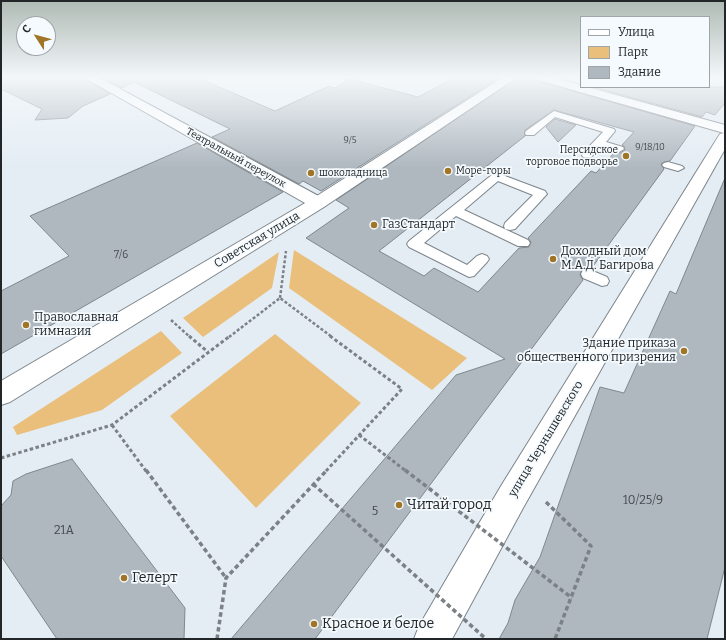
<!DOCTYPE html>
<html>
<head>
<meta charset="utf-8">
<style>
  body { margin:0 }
  #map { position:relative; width:726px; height:640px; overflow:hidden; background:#e4edf4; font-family:Bitter,serif }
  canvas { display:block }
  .frame { position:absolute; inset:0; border:2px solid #232628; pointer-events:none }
  .legend { position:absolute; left:580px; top:16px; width:130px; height:72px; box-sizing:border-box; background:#f4fafe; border:1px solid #a0a5a8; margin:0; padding:5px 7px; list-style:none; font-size:12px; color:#232628 }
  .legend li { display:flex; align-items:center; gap:8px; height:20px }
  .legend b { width:20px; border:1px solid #a0a5a8 }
  .north { position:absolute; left:16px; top:16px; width:40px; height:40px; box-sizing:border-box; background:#f4fafe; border:1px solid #a0a5a8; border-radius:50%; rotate:306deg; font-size:11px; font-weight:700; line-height:16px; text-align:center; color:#232628 }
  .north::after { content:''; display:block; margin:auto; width:14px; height:18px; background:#a07525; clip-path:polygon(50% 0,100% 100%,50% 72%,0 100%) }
</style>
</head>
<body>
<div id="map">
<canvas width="726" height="640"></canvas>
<div class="frame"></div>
<ul class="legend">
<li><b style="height:5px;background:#fff"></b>Улица</li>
<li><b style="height:11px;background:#e9bf7b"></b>Парк</li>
<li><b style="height:11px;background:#afb8bf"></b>Здание</li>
</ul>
<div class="north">С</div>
</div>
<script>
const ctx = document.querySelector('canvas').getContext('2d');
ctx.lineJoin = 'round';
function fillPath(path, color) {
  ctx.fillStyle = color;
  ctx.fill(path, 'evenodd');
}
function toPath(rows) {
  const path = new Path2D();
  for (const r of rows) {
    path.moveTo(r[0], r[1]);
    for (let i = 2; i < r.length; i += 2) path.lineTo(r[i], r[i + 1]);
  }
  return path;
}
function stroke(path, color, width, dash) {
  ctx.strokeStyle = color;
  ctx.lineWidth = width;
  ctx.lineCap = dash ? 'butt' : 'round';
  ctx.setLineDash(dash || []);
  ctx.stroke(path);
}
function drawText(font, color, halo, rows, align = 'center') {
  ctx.font = font + ' Bitter,serif';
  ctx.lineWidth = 3.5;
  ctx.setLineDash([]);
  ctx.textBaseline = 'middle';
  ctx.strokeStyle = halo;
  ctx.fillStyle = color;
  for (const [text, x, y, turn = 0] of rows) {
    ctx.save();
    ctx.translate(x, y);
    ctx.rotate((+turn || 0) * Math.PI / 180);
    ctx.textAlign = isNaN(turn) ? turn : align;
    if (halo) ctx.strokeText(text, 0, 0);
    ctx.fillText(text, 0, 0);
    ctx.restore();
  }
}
const green = toPath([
  [294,250,467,358,432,390,289,288],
  [279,252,272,288,203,337,183,318],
  [161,331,182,353,102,410,17,435,13,427],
  [275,334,361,403,256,508,170,416]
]);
const building = toPath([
  [1,78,84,78,110,94,83,106,68,118,35,120,42,109,1,89,1,78],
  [103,78,198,78,275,111,329,86,335,88,349,79,418,97,454,78,499,78,321,191,303,181,299,184,212,137,230,129,134,82,122,88,103,78],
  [517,78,535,78,538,81,695,126,670,161,664,162,661,164,664,169,591,269,588,268,582,269,580,275,583,280,315,639,231,639,456,375,505,359,306,238,349,208,336,200,517,78],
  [554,110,634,132,622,145,624,146,625,150,620,153,615,152,596,173,591,171,528,238,531,242,529,247,519,248,478,292,434,268,424,276,379,251,525,136,525,130,554,110],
  [593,87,725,87,725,103,715,115,706,112,702,117,593,87],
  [555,119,576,125,558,142,546,127,555,119],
  [197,143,283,192,1,354,1,291,69,256,30,216,197,143],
  [725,178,725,567,707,639,499,639,508,623,515,600,540,557,600,387,624,393,670,291,676,294,725,178],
  [72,459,185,608,184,639,57,639,1,556,1,506,11,495,13,481,26,474,72,459]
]);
const pathFar2 = toPath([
  [280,298,286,251],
  [171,320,190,337],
  [229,337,280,298,332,337]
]);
const pathFar1 = toPath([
  [189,336,208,352],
  [112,425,146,471],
  [1,458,112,425,230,336],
  [326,471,402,389,330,336]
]);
const path = toPath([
  [146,470,226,578],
  [546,502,591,546,555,639],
  [217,639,226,578,327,470]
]);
const lane = toPath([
  [554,111,614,129,615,131,606,142,623,147,624,149,619,152,601,147,591,157,583,157,582,155,583,153,603,132,555,117,534,135,526,135,525,133,526,131,554,111],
  [668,162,682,166,684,168,678,171,664,167,662,165,664,163,668,162],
  [497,173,545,191,547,194,515,229,510,230,505,229,504,226,505,223,533,195,498,181,464,210,528,240,530,243,528,246,518,246,456,216,424,243,467,265,477,256,482,254,487,256,489,259,487,262,474,276,469,277,409,247,407,244,409,241,493,174,497,173],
  [588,269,607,277,609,281,607,285,602,286,583,278,581,274,583,270,588,269]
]);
const street = toPath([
  [85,78,100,78,324,199,326,203,324,207,318,208,312,207,85,78],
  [536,78,555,78,581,85,581,87,587,87,725,125,725,149,523,508,452,639,414,639,419,626,501,486,718,137,720,134,724,133,538,80,536,78]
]);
const secondary = toPath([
  [502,78,516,78,324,207,10,402,1,405,1,381,312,199,502,78]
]);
const pathBridgeFar1 = toPath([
  [359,435,406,471]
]);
const pathBridge = toPath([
  [405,470,572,598],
  [313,484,486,639]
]);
const markers = [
  [626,156,4,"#a07525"],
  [448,171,4,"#a07525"],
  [311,173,4,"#a07525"],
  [374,225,4,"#a07525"],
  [553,259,4,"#a07525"],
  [26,325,4,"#a07525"],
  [684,351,4,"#a07525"],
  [399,505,4,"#a07525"],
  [124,578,4,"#a07525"],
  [314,624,4,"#a07525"]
];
const farNumbernames = [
  ["9/5",350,140],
  ["9/18/10",650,147]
];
const farPoinames = [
  ["Персидское",618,150,"right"],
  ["торговое подворье",618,162,"right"],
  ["Море-горы",456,171],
  ["шоколадница",319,173]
];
const farStreetnames = [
  ["Театральный переулок",236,158,29]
];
const numberNames = [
  ["7/6",121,255]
];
const poiNames = [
  ["ГазСтандарт",382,225],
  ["Доходный дом",561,252],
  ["М.А.Д. Багирова",561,266],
  ["Православная",34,318],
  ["гимназия",34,332],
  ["Здание приказа",676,344,"right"],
  ["общественного призрения",676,358,"right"]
];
const streetNames = [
  ["Советская улица",257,240,-31],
  ["улица Чернышевского",546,439,-59]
];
const nearNumbernames = [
  ["10/25/9",643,501],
  ["5",375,512],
  ["21А",64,531]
];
const nearPoinames = [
  ["Читай город",407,505],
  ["Гелерт",132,578],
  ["Красное и белое",322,624]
];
fillPath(green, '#e9bf7b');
fillPath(building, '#afb8bf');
stroke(building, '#7e878d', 1);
stroke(lane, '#7d858b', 2);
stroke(street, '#7d858b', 2);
stroke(secondary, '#7d858b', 2);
stroke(pathFar2, '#7b8185', 2.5, [3, 2]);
stroke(pathFar1, '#7b8185', 3, [3.5, 2.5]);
stroke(path, '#7b8185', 3.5, [4.5, 3]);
fillPath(lane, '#fff');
fillPath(street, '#fff');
fillPath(secondary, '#fff');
stroke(pathBridgeFar1, '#7b8185', 3, [3.5, 2.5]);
stroke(pathBridge, '#7b8185', 3.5, [4.5, 3]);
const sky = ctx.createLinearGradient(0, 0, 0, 168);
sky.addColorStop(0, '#afbab4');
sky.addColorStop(0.46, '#f3f7fa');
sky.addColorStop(1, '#f3f7fa00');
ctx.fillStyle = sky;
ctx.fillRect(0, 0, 726, 168);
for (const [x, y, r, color] of markers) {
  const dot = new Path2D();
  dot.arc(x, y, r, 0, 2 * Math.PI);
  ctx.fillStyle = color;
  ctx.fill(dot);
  stroke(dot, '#f4fafe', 1.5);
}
drawText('9px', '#464a4e', null, farNumbernames);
drawText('10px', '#232628', '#f4fafe', farPoinames, 'left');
drawText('10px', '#232628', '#f4fafe', farStreetnames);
drawText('10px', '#464a4e', null, numberNames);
drawText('12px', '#232628', '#f4fafe', poiNames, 'left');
drawText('12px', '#232628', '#f4fafe', streetNames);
drawText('12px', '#464a4e', null, nearNumbernames);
drawText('14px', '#232628', '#f4fafe', nearPoinames, 'left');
</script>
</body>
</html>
